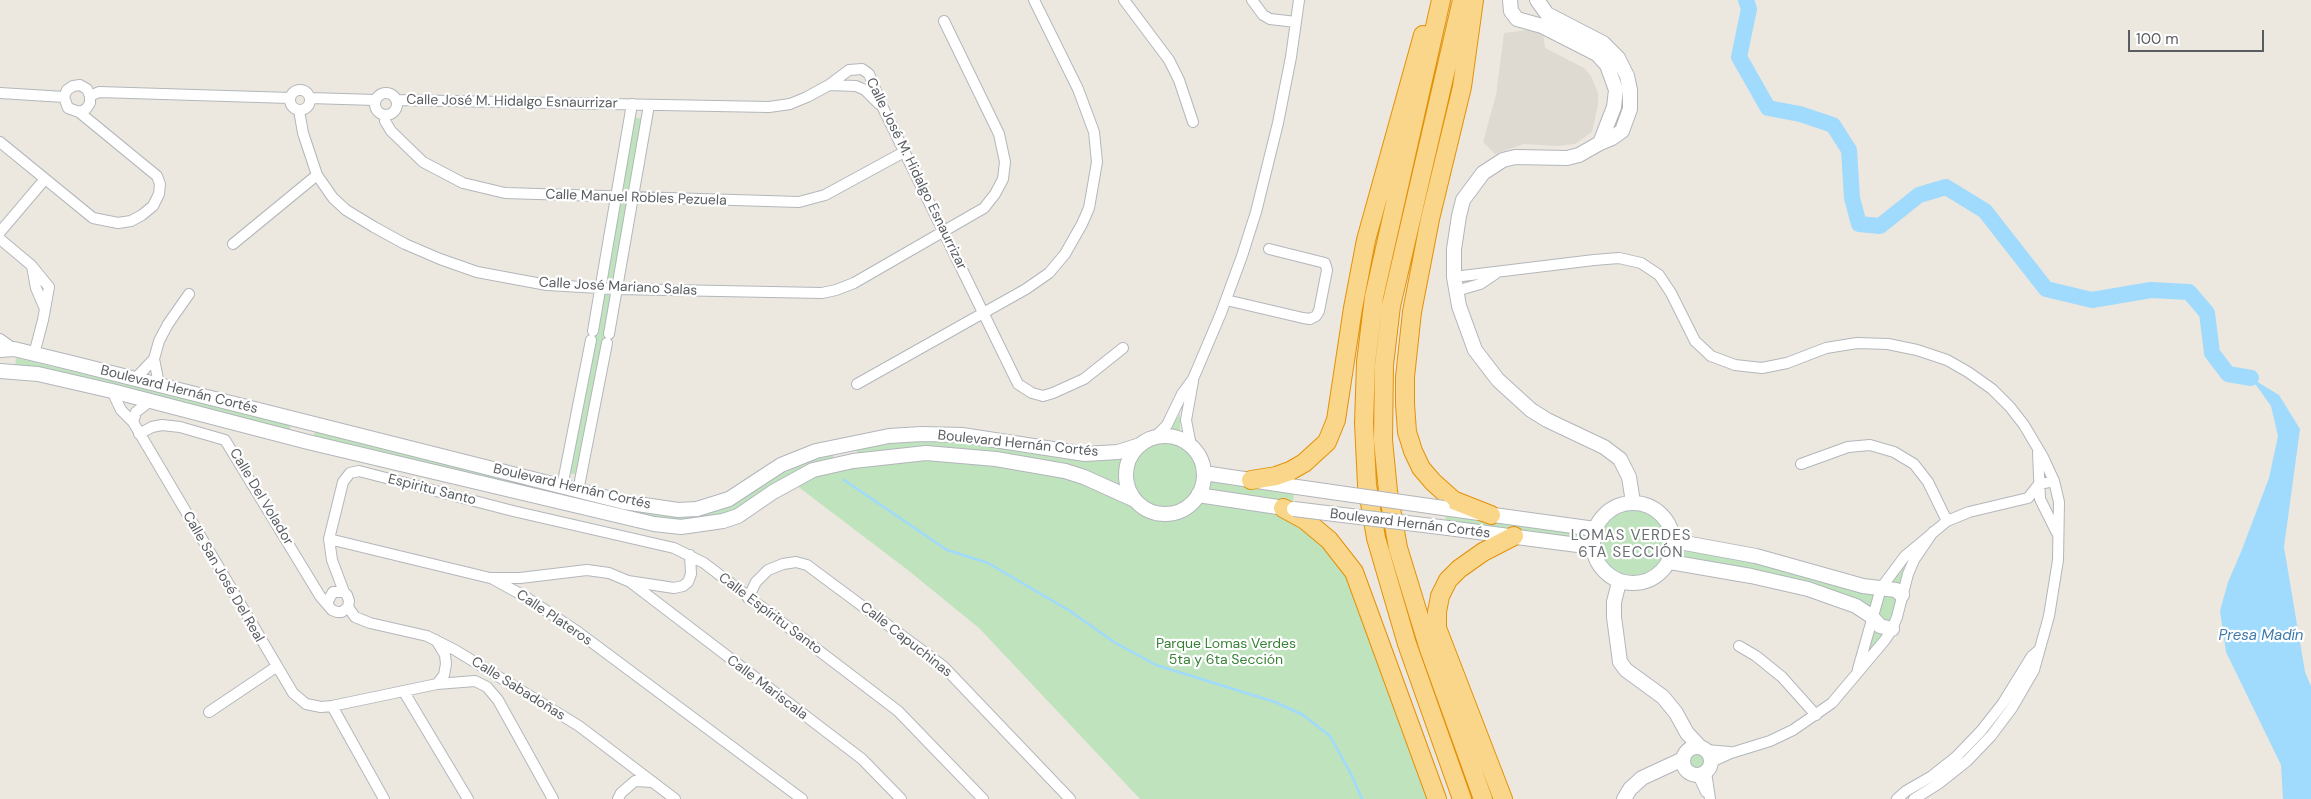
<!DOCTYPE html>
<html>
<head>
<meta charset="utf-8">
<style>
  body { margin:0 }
  #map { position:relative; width:2311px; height:799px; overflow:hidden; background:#ece8e0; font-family:"DM Sans",sans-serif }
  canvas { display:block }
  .scale { position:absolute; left:2128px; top:30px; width:136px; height:22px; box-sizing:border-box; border:2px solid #595d61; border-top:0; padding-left:6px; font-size:15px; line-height:18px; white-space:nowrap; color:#595d61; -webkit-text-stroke:4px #fff; paint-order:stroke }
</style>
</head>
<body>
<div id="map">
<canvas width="2311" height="799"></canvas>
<div class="scale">100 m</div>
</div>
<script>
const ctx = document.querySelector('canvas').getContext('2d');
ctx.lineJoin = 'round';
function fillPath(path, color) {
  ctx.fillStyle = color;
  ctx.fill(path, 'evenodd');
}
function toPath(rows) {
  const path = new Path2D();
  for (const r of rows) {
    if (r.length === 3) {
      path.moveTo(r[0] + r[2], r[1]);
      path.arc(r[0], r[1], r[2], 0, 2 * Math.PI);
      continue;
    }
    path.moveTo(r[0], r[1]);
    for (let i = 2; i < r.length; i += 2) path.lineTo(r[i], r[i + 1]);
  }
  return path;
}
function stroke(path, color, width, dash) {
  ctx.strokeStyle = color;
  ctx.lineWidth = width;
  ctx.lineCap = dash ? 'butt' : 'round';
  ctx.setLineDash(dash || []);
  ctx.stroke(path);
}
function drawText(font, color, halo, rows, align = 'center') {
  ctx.font = font + ' "DM Sans",sans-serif';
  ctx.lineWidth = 4.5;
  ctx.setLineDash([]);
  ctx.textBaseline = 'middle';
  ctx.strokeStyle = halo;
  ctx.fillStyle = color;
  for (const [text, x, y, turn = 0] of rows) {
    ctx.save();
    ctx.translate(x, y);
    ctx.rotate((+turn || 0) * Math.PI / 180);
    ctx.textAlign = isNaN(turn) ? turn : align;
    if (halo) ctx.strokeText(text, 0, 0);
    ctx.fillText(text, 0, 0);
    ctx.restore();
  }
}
const education = toPath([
  [1534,29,1543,33,1545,48,1584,68,1591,76,1598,93,1598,105,1592,132,1575,144,1557,146,1524,144,1495,154,1483,142,1496,95,1504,33]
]);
const green = toPath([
  [633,117,643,119,579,475,569,473],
  [16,358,157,391,291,424,289,433,15,368],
  [1180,414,1180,444,1189,451,1195,459,1199,474,1197,489,1184,506,1173,510,1162,512,1151,509,1136,498,1129,483,1129,471,1133,459,1141,449,1151,443,1163,440],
  [316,427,624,506,735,501,783,473,815,459,833,454,834,462,739,513,683,525,312,442],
  [930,439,962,440,1047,453,1137,448,1129,457,1125,470,1125,485,1128,493,1045,467,1133,502,1150,513,1162,516,1174,515,1186,509,1197,497,1283,509,1338,549,1436,799,1140,799,979,628,909,571,792,482,858,457,856,448],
  [1203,475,1294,490,1293,504,1198,496],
  [1633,544,38],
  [1443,508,1594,529,1592,546,1448,528],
  [1675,542,1881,588,1905,556,1914,560,1897,617,1857,672,1871,616,1856,606,1671,561],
  [1697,761,14]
]);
const water = toPath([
  [2251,378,2279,395,2300,429,2284,547,2305,672,2311,686,2311,799,2283,799,2281,765,2226,652,2220,611,2228,582,2241,552,2269,478,2278,436,2271,406]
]);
const stream = toPath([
  [844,480,947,550,988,563,1070,611,1114,642,1156,665,1275,702,1303,715,1330,736,1351,774,1362,799]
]);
const river = toPath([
  [1746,0,1749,9,1739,57,1768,108,1800,114,1833,125,1849,150,1852,198,1859,224,1880,226,1919,195,1946,187,1985,211,2046,289,2092,300,2151,290,2189,292,2207,313,2212,353,2228,374,2251,378]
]);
const street = toPath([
  [1124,0,1169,60,1179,80,1193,122],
  [1252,0,1263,15,1270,19,1296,22],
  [829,85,856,86,865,90,879,104],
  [300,100,10],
  [0,93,64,97],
  [386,104,11],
  [90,96,99,92,290,98],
  [310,98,375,100],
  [396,100,769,107,790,104,807,97,829,85,849,70,862,69,869,74,882,106,1018,384,1032,393,1043,396,1053,393,1084,379,1123,348],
  [299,110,303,133,317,175,333,198,346,210,374,227,405,244,440,259,477,272,547,285,617,289,822,293,836,290,854,283,984,208,995,194,1003,179,1005,162,999,134,944,21],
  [386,115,385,121,391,131,423,162,463,183,505,193,799,202,825,195,904,152],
  [0,142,93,218,118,223,131,221,142,215,153,206,159,194,160,184,157,176,79,112,68,108,64,97,67,90,73,86,80,85,87,89,90,96,90,103,86,109,79,112],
  [0,232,45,179],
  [0,239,31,265,49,287,43,320,34,354],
  [233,244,317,175],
  [32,266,36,288,45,309],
  [1454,277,1594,260,1619,258,1641,263,1659,275,1671,293,1695,341,1711,356,1735,365,1762,368,1787,363,1826,348,1857,343,1888,344,1917,350,1947,360,1968,372,1992,389,2010,407,2024,425,2043,457,2054,481,2059,502,2058,560,2049,616,2034,670,2012,708,1991,736,1967,761,1938,784,1914,799],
  [1456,291,1480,284,1495,274],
  [1226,300,1303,318,1310,319,1316,316,1319,311,1327,270,1325,263,1269,249],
  [593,331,632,104],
  [609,334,649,105],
  [0,339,14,349],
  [135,379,154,359],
  [159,384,154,359,159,341,168,324,189,294],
  [857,384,1026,289,1049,273,1065,254,1082,224,1089,208,1097,162,1094,132,1078,89,1034,0],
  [112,391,121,410,133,422,293,693,306,704,321,707,332,706,437,684,475,681,487,687,498,700,553,799],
  [133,422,136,412,150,401],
  [139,434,152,427,162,425,180,427,225,440,320,596,332,610,337,612,342,612,348,607,349,601,347,595,344,592,333,592,328,601,328,605],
  [1155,437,1167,425,1182,394,1193,379,1221,313,1242,256,1256,212,1278,123,1291,57,1299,0],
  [1191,446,1186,420,1193,381],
  [2038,452,2040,499,2057,533],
  [1801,464,1848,447,1870,445,1894,452,1914,464,1928,482,1947,521],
  [562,487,591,340],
  [578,491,607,343],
  [329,539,490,578,520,578,587,570,609,573,628,581,674,588,683,586,688,582,691,574,690,555],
  [493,579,524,596,578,632,802,799],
  [629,581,862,759,901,799],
  [344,592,332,560,329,539,343,482,350,473,359,471,513,511,674,548,704,563,898,711,983,799],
  [748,598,756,582,768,570,783,564,796,562,807,565,943,666,1070,799],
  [348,607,355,617,370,623,427,636,455,650,579,726,675,799],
  [436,640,445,655,446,664,444,675,437,684],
  [1739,646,1756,656,1782,677,1816,715],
  [1858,669,1881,588,1905,556,1947,521,1969,512,2028,498,2039,484,2054,481],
  [404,692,468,799],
  [332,706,384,799],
  [209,712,276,667],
  [1706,750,1730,752],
  [1711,762,1731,753,1770,741,1793,730,1832,703,1885,640,1892,629,1897,617,1908,574,1914,560,1933,532],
  [1706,772,1710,799],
  [1698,775,1706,792],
  [618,799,621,793,635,781,653,782],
  [1897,799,1906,791,1932,776,1956,757,1981,731,2003,703,2032,656,2039,650]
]);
const secondary = toPath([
  [1510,0,1511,11,1517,19,1542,26,1597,54,1607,65,1616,90,1614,107,1600,143],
  [1537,0,1547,14,1603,43,1618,58,1627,76,1630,90,1630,109,1622,131,1612,138,1600,143,1579,155,1567,158,1515,157,1503,160,1483,173,1463,200,1459,216,1454,249,1454,277,1459,306,1475,350,1498,380,1531,410,1547,420,1604,447,1620,459,1629,477,1633,502],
  [0,350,14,349,72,363,624,502,678,510,697,509,729,499,781,465,816,451,889,436,922,434,962,435,1085,454,1118,452,1140,445],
  [0,371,38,374,112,391,308,442,654,524,681,527,723,521,738,516,773,492,813,470,853,461,926,453,996,459,1065,471,1084,477,1135,500],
  [1165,475,39],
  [1204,473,1297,487],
  [1198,495,1291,509],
  [1633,543,40],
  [1443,508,1595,529],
  [1448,528,1593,547],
  [1674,541,1756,556,1863,586,1896,590,1902,595],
  [1670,562,1751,576,1808,589,1856,606,1871,616,1880,626,1892,629],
  [1619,582,1614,602,1614,617,1620,662,1626,670,1663,697,1676,713,1687,733,1700,747],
  [1697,761,14],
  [1624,799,1630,789,1642,778,1683,759]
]);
const highway = toPath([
  [1441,0,1374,297,1366,362,1364,423,1367,485,1376,538,1407,644,1462,799],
  [1462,0,1391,306,1384,365,1383,440,1388,491,1398,548,1429,649,1483,799],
  [1474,0,1462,87,1430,219,1412,312,1405,377,1405,404,1407,432,1413,451,1421,468,1433,482,1453,500,1491,515],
  [1251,480,1276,476,1290,471,1304,463,1327,442,1336,420,1353,308,1366,240,1423,35],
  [1283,508,1305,520,1329,540,1354,572,1437,799],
  [1503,799,1437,628,1437,612,1440,596,1448,580,1459,569,1483,552,1514,536]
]);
const secondaryBridge = toPath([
  [1297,487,1443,508],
  [1294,509,1448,528]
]);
const streetNames = [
  ["Calle José M. Hidalgo Esnaurrizar",512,102,1],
  ["Calle José M. Hidalgo Esnaurrizar",916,174,64],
  ["Calle Manuel Robles Pezuela",636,198,2],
  ["Calle José Mariano Salas",618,287,3],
  ["Boulevard Hernán Cortés",179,390,14],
  ["Boulevard Hernán Cortés",1018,444,6],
  ["Boulevard Hernán Cortés",572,487,13],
  ["Espiritu Santo",432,490,14],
  ["Calle Del Volador",261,497,59],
  ["Boulevard Hernán Cortés",1410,524,7],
  ["Calle San José Del Real",223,577,60],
  ["Calle Espíritu Santo",770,614,37],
  ["Calle Plateros",554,618,34],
  ["Calle Capuchinas",906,640,38],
  ["Calle Mariscala",767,688,37],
  ["Calle Sabadoñas",518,689,32]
];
const parkNames = [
  ["Parque Lomas Verdes",1226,644],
  ["5ta y 6ta Sección",1226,660]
];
const neighbourhoodNames = [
  ["LOMAS VERDES",1631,536],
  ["6TA SECCIÓN",1631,553]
];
const waterNames = [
  ["Presa Madín",2261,636]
];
fillPath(education, '#dedad1');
fillPath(green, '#bfe3bd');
fillPath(water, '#a0dafc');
stroke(stream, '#a0dafc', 2.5);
stroke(river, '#a0dafc', 16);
stroke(street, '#b3b7bb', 12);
stroke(secondary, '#b2b6bb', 16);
stroke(highway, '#e49108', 20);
stroke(street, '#fff', 10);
stroke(secondary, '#fff', 14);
stroke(highway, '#f9d68a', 18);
stroke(secondaryBridge, '#b2b6bb', 16, []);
stroke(secondaryBridge, '#fff', 14);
drawText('14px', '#595d61', '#fff', streetNames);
drawText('14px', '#388237', '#fff', parkNames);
ctx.letterSpacing = '1px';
drawText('15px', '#6a6f73', '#fff', neighbourhoodNames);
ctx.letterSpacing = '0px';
drawText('italic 15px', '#3f7bad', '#fff', waterNames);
</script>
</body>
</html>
